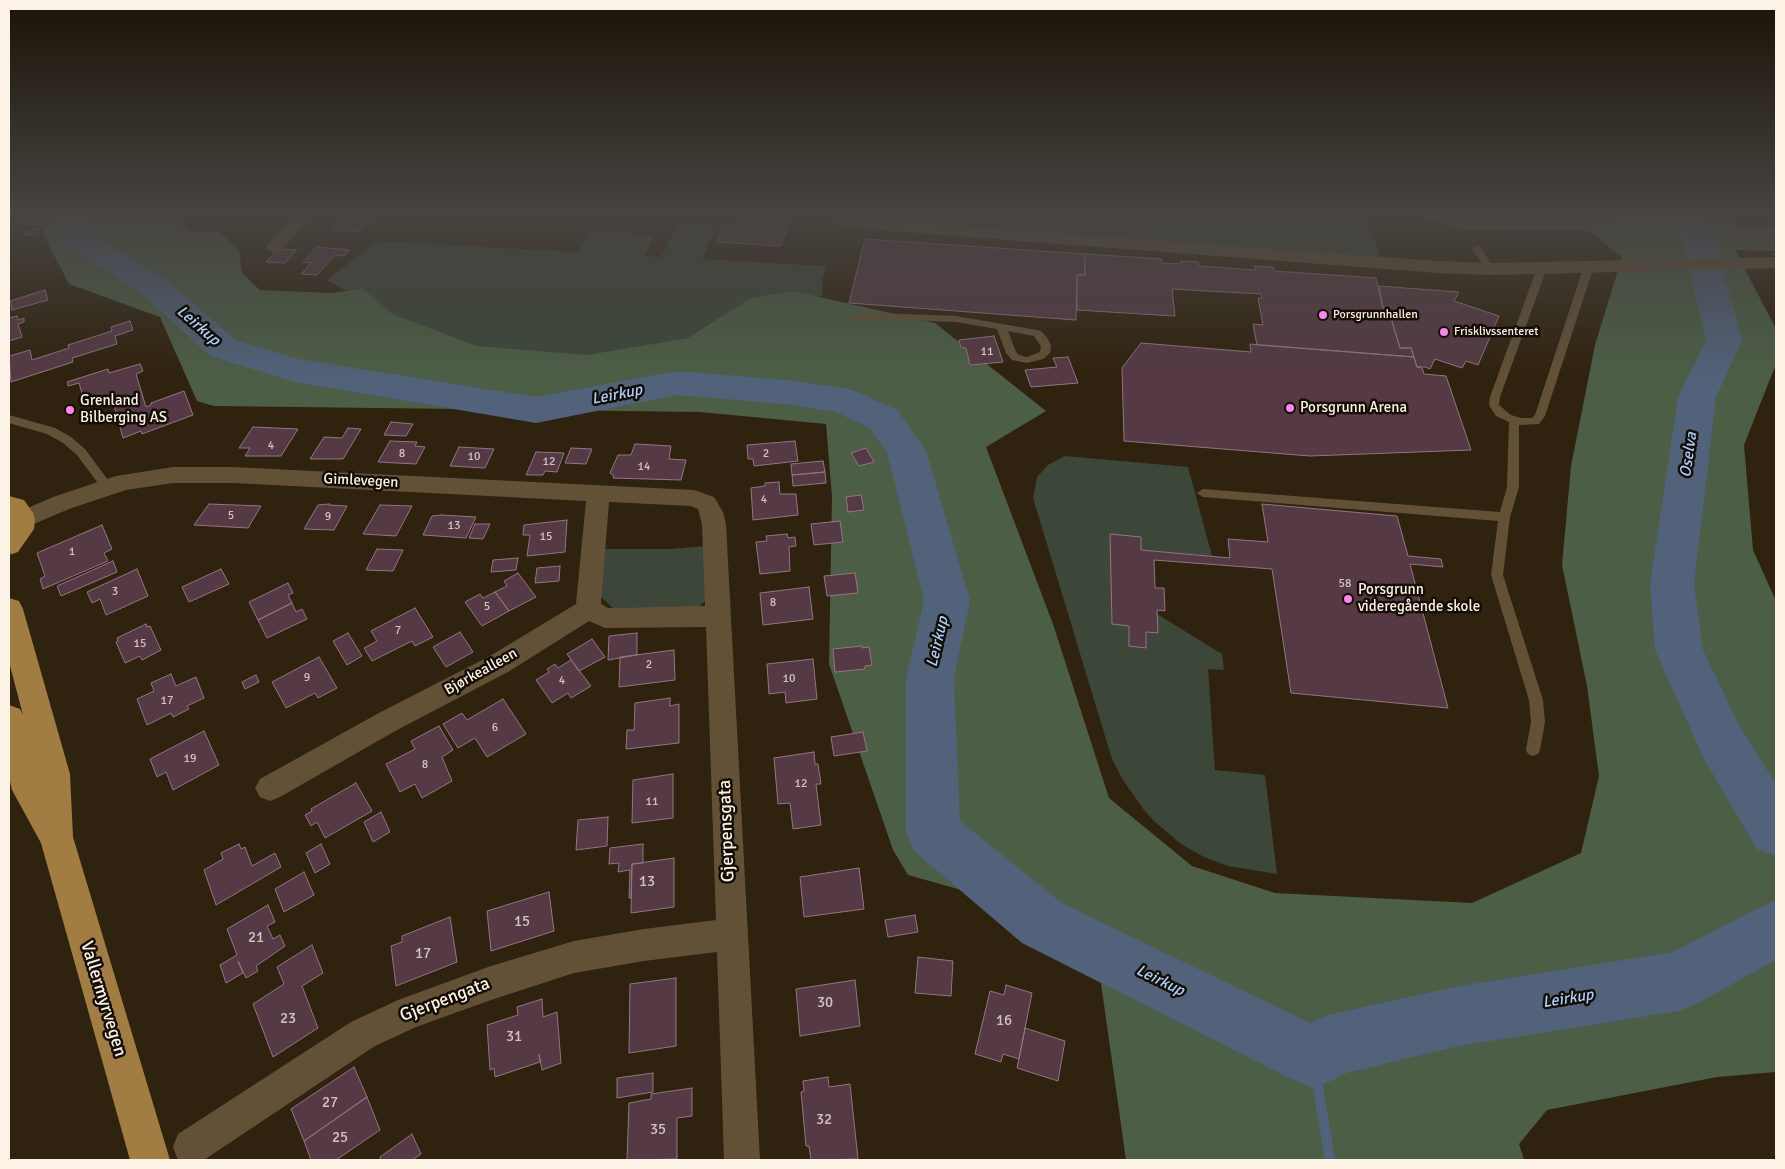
<!DOCTYPE html>
<html>
<head>
<meta charset="utf-8">
<style>
  body { margin:0 }
  #map { position:relative; width:1785px; height:1169px; overflow:hidden; background:#2f220e; font-family:Signika,sans-serif }
  canvas { display:block }
  .frame { position:absolute; inset:0; border:10px solid #fcf3e6; pointer-events:none }
</style>
</head>
<body>
<div id="map">
<canvas width="1785" height="1169"></canvas>
<div class="frame"></div>
</div>
<script>
const ctx = document.querySelector('canvas').getContext('2d');
ctx.lineJoin = 'round';
function fillPath(path, color) {
  ctx.fillStyle = color;
  ctx.fill(path, 'evenodd');
}
function toPath(rows) {
  const path = new Path2D();
  for (const r of rows) {
    path.moveTo(r[0], r[1]);
    for (let i = 2; i < r.length; i += 2) path.lineTo(r[i], r[i + 1]);
  }
  return path;
}
function stroke(path, color, width, dash) {
  ctx.strokeStyle = color;
  ctx.lineWidth = width;
  ctx.lineCap = dash ? 'butt' : 'round';
  ctx.setLineDash(dash || []);
  ctx.stroke(path);
}
function drawText(font, color, halo, rows, align = 'center') {
  ctx.font = font + ' Signika,sans-serif';
  ctx.lineWidth = 5;
  ctx.setLineDash([]);
  ctx.textBaseline = 'middle';
  ctx.strokeStyle = halo;
  ctx.fillStyle = color;
  for (const [text, x, y, turn = 0] of rows) {
    ctx.save();
    ctx.translate(x, y);
    ctx.rotate((+turn || 0) * Math.PI / 180);
    ctx.textAlign = isNaN(turn) ? turn : align;
    if (halo) ctx.strokeText(text, 0, 0);
    ctx.fillText(text, 0, 0);
    ctx.restore();
  }
}
const green = toPath([
  [843,214,1365,214,1382,262,841,220],
  [678,223,716,225,702,259,826,266,823,278,822,296,806,299,740,356,590,358,448,348,327,280,377,241,577,252,590,230,655,235,645,256,661,257],
  [1065,456,1188,467,1212,556,1141,550,1141,537,1129,626,1129,646,1146,648,1146,632,1158,633,1157,614,1222,654,1224,670,1208,669,1215,770,1265,775,1277,874,1228,866,1204,857,1181,844,1154,821,1144,810,1123,780,1112,759,1033,498,1037,477,1048,465],
  [704,546,706,600,699,607,613,608,601,597,601,549,671,549]
]);
const forest = toPath([
  [23,214,173,214,177,220,190,231,220,232,239,250,242,273,260,290,331,293,363,289,392,314,477,346,587,355,688,338,751,298,793,291,935,323,1046,411,986,447,1053,624,1109,798,1192,866,1275,893,1472,903,1581,853,1599,776,1587,686,1562,565,1571,466,1595,345,1622,257,1589,231,1459,229,1410,214,1720,214,1739,227,1776,226,1776,251,1735,250,1776,329,1776,364,1744,445,1753,550,1776,601,1776,1072,1717,1077,1547,1110,1519,1144,1524,1160,1126,1160,1093,927,908,875,893,850,829,664,832,497,826,424,700,412,214,406,197,401,160,317,69,284,43,234,43,227,22,224]
]);
const stream = toPath([
  [1313,1057,1330,1160]
]);
const river = toPath([
  [55,214,87,214,89,232,166,280,236,340,298,359,536,397,677,371,785,380,844,388,858,392,897,410,926,450,970,601,954,678,960,821,1062,903,1310,1023,1328,1015,1459,986,1673,952,1756,909,1776,900,1776,960,1700,1002,1679,1011,1459,1046,1342,1074,1335,1079,1313,1088,1291,1079,1022,943,914,851,906,833,906,678,924,601,887,452,869,428,836,412,785,404,677,395,536,423,295,382,210,356,142,294,62,243,57,236,55,214],
  [1617,214,1677,214,1708,225,1713,232,1742,341,1716,397,1694,584,1703,650,1740,727,1776,784,1776,856,1757,849,1704,759,1655,650,1650,584,1678,397,1706,341,1682,237,1662,230,1622,221,1617,214]
]);
const building = toPath([
  [349,214,371,214,370,215,373,216,359,232,331,230,337,223,341,223,349,214],
  [744,214,792,214,781,246,717,242,723,225,739,226,744,214],
  [39,228,40,233,27,236,25,231,39,228],
  [865,239,1085,254,1085,275,1077,275,1076,320,849,303,865,239],
  [317,247,341,249,349,250,344,256,335,255,317,275,301,274,311,263,303,262,317,247],
  [278,249,297,250,285,263,266,262,278,249],
  [1085,254,1162,259,1162,263,1181,264,1181,261,1198,262,1199,266,1256,270,1255,266,1273,267,1274,271,1376,278,1383,308,1388,308,1400,348,1411,348,1414,357,1257,345,1253,324,1263,325,1258,298,1262,298,1261,294,1172,289,1175,316,1077,310,1077,275,1085,275,1085,254],
  [1379,286,1459,292,1454,301,1499,316,1478,365,1466,361,1462,368,1435,359,1430,369,1425,367,1417,367,1411,348,1400,348,1388,308,1383,308,1379,286],
  [45,290,48,300,12,310,10,301,45,290],
  [17,316,18,320,24,318,24,322,18,324,22,337,9,341,9,318,17,316],
  [130,321,133,330,115,336,117,344,72,358,73,362,11,382,9,356,30,350,32,360,69,348,68,345,112,331,111,327,130,321],
  [994,336,1003,362,970,365,966,348,961,347,959,340,994,336],
  [1141,343,1251,352,1250,344,1414,357,1417,367,1422,368,1424,374,1446,376,1471,450,1310,456,1124,441,1122,368,1141,343],
  [1068,357,1078,383,1031,387,1025,370,1057,367,1053,358,1068,357],
  [140,364,143,371,136,374,146,407,151,405,151,403,184,391,193,415,142,434,141,431,123,438,112,398,86,407,79,383,68,386,67,382,108,369,109,373,140,364],
  [391,422,413,424,406,436,384,435,391,422],
  [253,427,298,429,281,456,245,456,250,448,239,448,253,427],
  [348,428,361,429,343,459,310,459,324,437,342,438,348,428],
  [390,441,417,442,415,446,425,447,416,464,378,462,390,441],
  [795,441,798,461,754,466,753,459,748,459,747,445,795,441],
  [635,444,671,446,669,459,686,460,681,480,613,478,614,476,610,473,618,455,631,455,635,444],
  [459,447,494,449,485,468,450,466,459,447],
  [571,448,592,449,586,464,565,463,571,448],
  [866,448,874,462,859,466,851,453,866,448],
  [536,452,564,453,557,472,545,471,543,475,526,475,536,452],
  [823,461,825,472,792,475,791,464,823,461],
  [825,472,826,483,793,486,792,475,825,472],
  [779,482,780,494,796,494,798,515,753,520,751,488,765,486,765,483,779,482],
  [861,495,864,510,848,512,846,497,861,495],
  [209,504,261,506,248,528,194,525,209,504],
  [329,504,329,505,347,506,334,530,304,529,318,505,329,504],
  [1262,504,1397,516,1408,556,1441,559,1443,567,1410,564,1448,708,1291,693,1272,569,1154,560,1155,588,1164,588,1165,611,1157,610,1158,633,1146,632,1146,648,1129,646,1129,626,1112,624,1110,534,1141,537,1141,550,1230,558,1228,539,1268,542,1262,504],
  [380,505,412,506,396,536,363,534,380,505],
  [441,515,476,517,466,538,423,535,432,516,441,515],
  [567,520,565,552,527,556,530,535,523,535,524,525,567,520],
  [840,521,843,542,814,545,811,524,840,521],
  [475,524,490,524,483,539,469,538,475,524],
  [102,525,112,549,104,553,108,561,43,589,40,579,45,576,37,553,102,525],
  [787,534,788,538,795,537,796,546,789,547,790,571,760,574,756,542,767,541,766,536,787,534],
  [377,549,403,550,393,571,366,570,377,549],
  [518,558,516,570,491,572,493,560,518,558],
  [113,561,117,572,61,596,57,586,113,561],
  [560,566,559,581,535,583,537,568,560,566],
  [137,569,148,596,106,615,100,599,92,603,87,592,137,569],
  [221,569,229,584,189,602,182,587,221,569],
  [518,573,536,597,509,611,495,592,507,586,504,581,518,573],
  [855,573,858,593,827,596,824,576,855,573],
  [288,583,293,593,288,595,292,603,258,620,249,602,288,583],
  [809,587,813,619,763,625,760,593,809,587],
  [495,592,509,611,482,626,465,602,480,594,483,598,495,592],
  [292,603,296,612,302,609,307,619,267,638,258,620,292,603],
  [415,608,433,637,415,646,412,641,372,661,364,648,377,641,371,631,415,608],
  [146,624,147,627,150,626,161,650,142,660,140,656,125,663,116,642,118,641,117,638,146,624],
  [460,632,473,652,446,667,433,647,460,632],
  [348,633,362,656,347,665,333,641,348,633],
  [637,633,637,655,608,660,609,636,637,633],
  [592,639,605,657,579,671,567,654,592,639],
  [862,646,862,648,869,647,872,665,865,666,865,669,835,672,833,649,862,646],
  [674,650,675,680,619,687,620,657,674,650],
  [319,657,337,688,318,698,315,693,286,708,272,682,319,657],
  [813,659,817,699,786,703,785,692,769,694,767,664,813,659],
  [571,660,591,686,571,698,568,693,552,703,536,680,549,672,547,669,555,664,558,668,571,660],
  [171,674,176,686,196,677,204,698,187,706,189,709,173,717,171,713,147,725,137,699,154,691,151,683,171,674],
  [256,675,259,682,245,689,242,682,256,675],
  [670,698,670,706,679,704,679,743,626,749,627,730,634,730,635,703,670,698],
  [503,699,526,734,487,757,475,738,458,748,443,724,462,713,467,720,503,699],
  [439,726,453,750,442,757,452,781,422,798,415,784,400,792,386,764,415,749,411,741,439,726],
  [204,731,219,765,173,790,166,772,157,777,150,759,204,731],
  [863,732,867,751,834,756,831,737,863,732],
  [814,752,815,764,818,764,821,784,816,784,821,825,793,829,790,803,778,804,774,758,814,752],
  [673,774,673,818,632,823,633,780,673,774],
  [356,783,372,811,325,838,317,822,311,826,305,815,312,811,311,809,356,783],
  [381,812,390,832,373,842,364,822,381,812],
  [608,817,607,846,576,850,578,820,608,817],
  [239,844,241,849,245,847,252,866,275,853,281,867,216,905,204,870,223,859,221,853,239,844],
  [321,844,330,864,315,873,306,853,321,844],
  [643,844,643,863,632,864,631,898,629,898,630,870,618,872,619,863,609,864,610,848,643,844],
  [674,858,674,907,631,913,632,864,674,858],
  [859,868,864,909,804,917,800,877,859,868],
  [304,872,314,895,284,912,275,889,304,872],
  [549,892,554,931,491,951,487,911,549,892],
  [268,905,275,922,267,926,273,939,280,935,285,946,256,966,258,971,246,978,238,961,243,973,226,983,220,965,237,955,227,929,268,905],
  [915,915,918,932,888,937,885,920,915,915],
  [450,917,457,962,396,986,391,946,402,942,402,936,450,917],
  [312,945,323,973,302,986,318,1028,273,1057,253,1004,284,984,277,967,312,945],
  [918,957,953,961,951,996,915,993,918,957],
  [676,978,676,1046,629,1053,630,984,676,978],
  [855,980,860,1026,800,1036,796,989,855,980],
  [1006,985,1032,993,1019,1059,1003,1054,1001,1062,975,1054,990,991,1004,995,1006,985],
  [542,999,543,1017,557,1012,561,1063,542,1070,539,1054,540,1062,495,1077,494,1068,490,1070,487,1025,518,1015,517,1007,542,999],
  [1025,1028,1065,1041,1058,1081,1017,1068,1025,1028],
  [354,1067,367,1097,304,1141,291,1109,354,1067],
  [653,1073,653,1092,617,1098,617,1078,653,1073],
  [828,1077,829,1087,850,1084,858,1159,811,1160,809,1146,806,1146,801,1092,804,1091,803,1081,828,1077],
  [692,1088,692,1116,677,1118,677,1159,627,1160,629,1103,651,1099,651,1094,692,1088],
  [367,1097,380,1130,336,1160,311,1160,304,1141,367,1097],
  [412,1134,421,1154,412,1160,381,1160,380,1157,412,1134]
]);
const lane = toPath([
  [1477,246,1480,247,1494,267,1494,271,1488,271,1472,249,1477,246],
  [1589,263,1594,266,1545,416,1539,424,1519,425,1519,487,1510,517,1503,575,1543,700,1545,722,1540,750,1538,754,1533,756,1528,754,1526,750,1531,722,1529,700,1491,575,1498,521,1203,497,1197,493,1203,489,1500,512,1507,487,1509,422,1496,416,1489,405,1490,397,1537,268,1539,266,1545,266,1547,268,1500,397,1499,405,1511,415,1521,418,1532,418,1535,415,1584,266,1589,263],
  [879,313,956,316,1037,330,1041,331,1048,339,1051,346,1050,353,1043,359,1027,363,1012,360,1006,353,997,329,956,322,879,319,855,321,850,318,855,315,879,313],
  [1008,331,1034,336,1041,346,1040,352,1027,357,1019,355,1016,352,1008,331],
  [9,415,55,428,71,437,85,449,111,484,113,487,111,490,103,490,77,455,63,443,47,434,9,423,9,415]
]);
const street = toPath([
  [294,214,312,214,281,251,275,252,269,251,266,247,294,214],
  [834,214,852,214,851,216,891,221,1438,261,1491,263,1776,257,1776,268,1491,275,1438,273,891,231,835,224,832,220,834,214],
  [173,467,233,467,694,490,714,497,723,512,726,524,760,1160,724,1160,717,952,644,961,574,973,491,1000,416,1027,375,1046,204,1160,178,1160,173,1147,178,1134,351,1022,398,1000,491,966,574,941,644,929,716,920,706,627,605,628,589,621,508,672,397,730,280,797,270,801,260,797,255,788,260,779,377,714,490,656,576,604,586,501,233,483,173,483,126,490,69,509,22,529,14,526,10,520,14,514,53,497,116,476,173,467],
  [609,502,691,506,698,509,702,524,705,606,608,608,601,604,609,502]
]);
const primary = toPath([
  [9,496,24,500,33,513,35,520,34,529,18,552,9,555,9,496],
  [9,598,19,601,23,609,70,774,73,837,170,1160,130,1160,41,843,12,790,9,777,9,705,20,709,23,715,9,662,9,598]
]);
const markers = [
  [1323,315,5,"#f888e9"],
  [1444,332,5,"#f888e9"],
  [1290,408,5,"#f888e9"],
  [70,410,5,"#f888e9"],
  [1348,599,5,"#f888e9"]
];
const farPoinames = [
  ["Porsgrunnhallen",1333,315],
  ["Frisklivssenteret",1454,332]
];
const numberNames = [
  ["11",987,352],
  ["4",271,446],
  ["8",402,454],
  ["2",766,454],
  ["10",474,457],
  ["12",549,462],
  ["14",644,467],
  ["4",764,500],
  ["5",231,516],
  ["9",328,517],
  ["13",454,526],
  ["15",546,537],
  ["1",72,552],
  ["58",1345,584],
  ["3",115,592],
  ["8",773,603],
  ["5",487,607],
  ["7",398,631],
  ["15",140,644],
  ["2",649,665],
  ["9",307,678],
  ["10",789,679],
  ["4",562,681],
  ["17",167,701],
  ["6",495,728],
  ["19",190,759],
  ["8",425,765],
  ["12",801,784],
  ["11",652,802]
];
const poiNames = [
  ["Grenland",80,401],
  ["Bilberging AS",80,418],
  ["Porsgrunn Arena",1300,408],
  ["Porsgrunn",1358,590],
  ["videregående skole",1358,607]
];
const streetNames = [
  ["Gimlevegen",361,481,3],
  ["Bjørkealleen",481,672,-29]
];
const nearNumbernames = [
  ["13",647,882],
  ["15",522,922],
  ["21",256,938],
  ["17",423,954],
  ["30",825,1003],
  ["23",288,1019],
  ["16",1004,1021],
  ["31",514,1037],
  ["27",330,1103],
  ["32",824,1120],
  ["35",658,1130],
  ["25",340,1138]
];
const waterNames = [
  ["Leirkup",198,326,41],
  ["Leirkup",617,395,-11],
  ["Oselva",1689,455,-82],
  ["Leirkup",938,642,-77],
  ["Leirkup",1160,981,26],
  ["Leirkup",1568,999,-9]
];
const nearStreetnames = [
  ["Gjerpensgata",727,831,-92],
  ["Vallermyrvegen",103,999,73],
  ["Gjerpengata",445,1000,-21]
];
fillPath(green, '#3d4739');
fillPath(forest, '#4c5e46');
stroke(stream, '#51627a', 10);
fillPath(river, '#51627a');
fillPath(building, '#553944');
stroke(building, '#937681', 1);
fillPath(lane, '#635137');
fillPath(street, '#635137');
fillPath(primary, '#a17c43');
const sky = ctx.createLinearGradient(0, 0, 0, 378);
sky.addColorStop(0, '#1a1308');
sky.addColorStop(0.57, '#474441');
sky.addColorStop(1, '#47444100');
ctx.fillStyle = sky;
ctx.fillRect(0, 0, 1785, 378);
for (const [x, y, r, color] of markers) {
  const dot = new Path2D();
  dot.arc(x, y, r, 0, 2 * Math.PI);
  ctx.fillStyle = color;
  ctx.fill(dot);
  stroke(dot, '#130d05', 2);
}
drawText('12px', '#fcf3e6', '#130d05', farPoinames, 'left');
drawText('12px', '#d2c4be', null, numberNames);
drawText('15px', '#fcf3e6', '#130d05', poiNames, 'left');
drawText('15px', '#fcf3e6', '#130d05', streetNames);
drawText('15px', '#d2c4be', null, nearNumbernames);
drawText('italic 16px', '#adcdfb', '#130d05', waterNames);
drawText('18px', '#fcf3e6', '#130d05', nearStreetnames);
</script>
</body>
</html>
